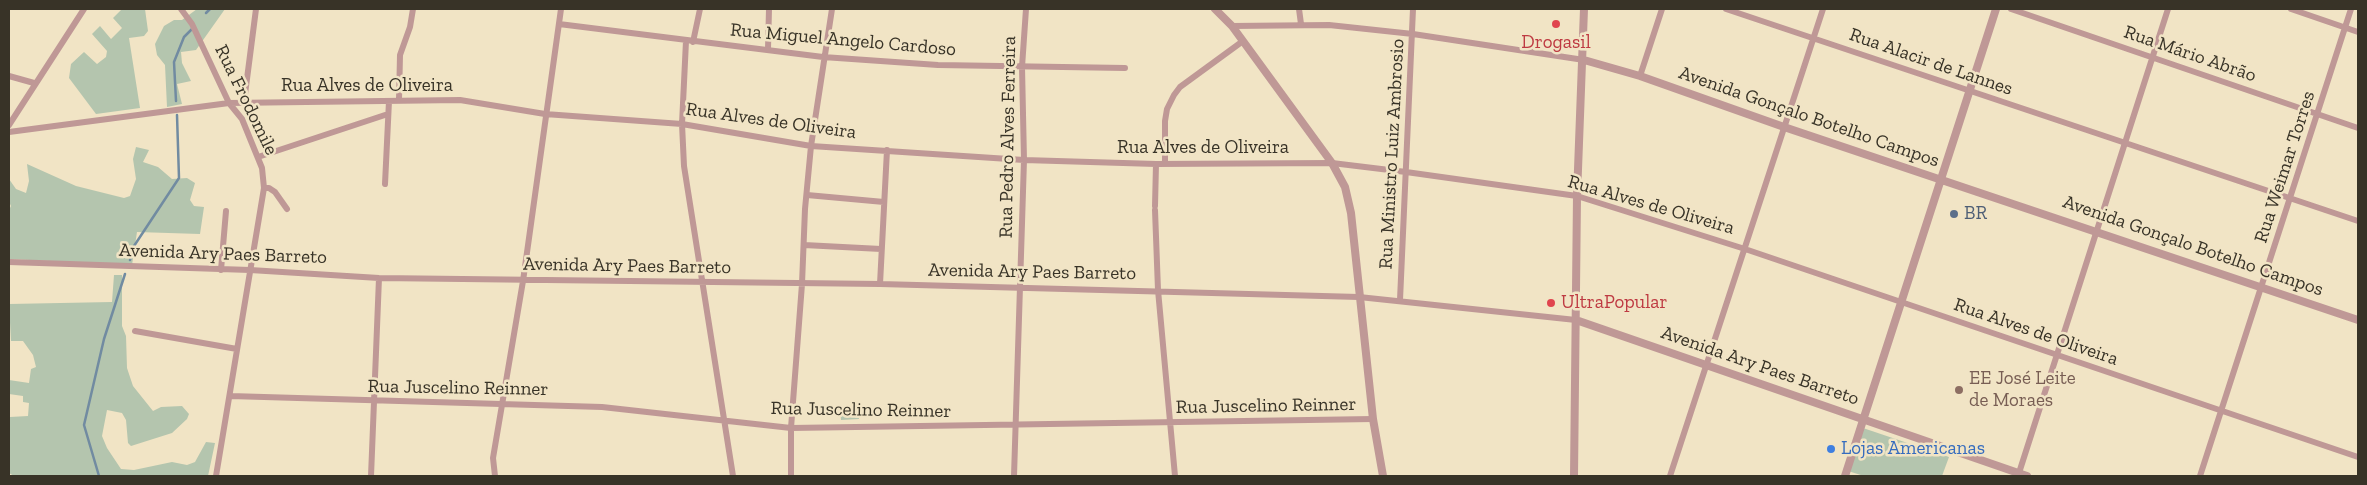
<!DOCTYPE html>
<html>
<head>
<meta charset="utf-8">
<style>
  body { margin:0 }
  #map { position:relative; width:2367px; height:485px; overflow:hidden; background:#f1e4c5; font-family:"Zilla Slab",serif }
  canvas { display:block }
  .frame { position:absolute; inset:0; border:10px solid #383327; pointer-events:none }
</style>
</head>
<body>
<div id="map">
<canvas width="2367" height="485"></canvas>
<div class="frame"></div>
</div>
<script>
const ctx = document.querySelector('canvas').getContext('2d');
ctx.lineJoin = 'round';
function fillPath(path, color) {
  ctx.fillStyle = color;
  ctx.fill(path, 'evenodd');
}
function toPath(rows) {
  const path = new Path2D();
  for (const r of rows) {
    path.moveTo(r[0], r[1]);
    for (let i = 2; i < r.length; i += 2) path.lineTo(r[i], r[i + 1]);
  }
  return path;
}
function stroke(path, color, width, dash) {
  ctx.strokeStyle = color;
  ctx.lineWidth = width;
  ctx.lineCap = dash ? 'butt' : 'round';
  ctx.setLineDash(dash || []);
  ctx.stroke(path);
}
function drawText(font, color, halo, rows, align = 'center') {
  ctx.font = font + ' "Zilla Slab",serif';
  ctx.lineWidth = 5;
  ctx.setLineDash([]);
  ctx.textBaseline = 'middle';
  ctx.strokeStyle = halo;
  ctx.fillStyle = color;
  for (const [text, x, y, turn = 0] of rows) {
    ctx.save();
    ctx.translate(x, y);
    ctx.rotate((+turn || 0) * Math.PI / 180);
    ctx.textAlign = isNaN(turn) ? turn : align;
    if (halo) ctx.strokeText(text, 0, 0);
    ctx.fillText(text, 0, 0);
    ctx.restore();
  }
}
const green = toPath([
  [122,9,145,9,148,31,144,36,129,38,140,108,96,114,69,78,71,64,84,52,97,64,106,57,107,51,92,34,100,26,111,39,122,28,113,18],
  [197,9,225,9,196,50,181,52,182,63,191,81,177,84,182,104,167,107,165,65,157,55,155,44,164,26,174,20,182,20],
  [136,147,149,150,143,162,158,167,172,179,187,178,195,183,190,200,194,206,204,207,200,234,137,232,132,265,9,259,9,210,11,206,9,202,9,179,16,189,26,193,29,181,27,164,76,186,124,198,130,196,136,179,133,159],
  [114,275,122,275,122,326,126,336,127,368,133,386,153,411,161,407,182,406,189,414,187,419,172,433,131,446,128,443,126,420,122,413,107,410,102,436,107,448,121,469,134,470,172,462,187,465,195,462,206,442,215,443,208,476,14,476,9,473,10,417,28,416,29,403,23,402,23,396,9,394,9,380,29,383,31,369,36,367,33,355,23,341,11,341,9,304,112,302],
  [858,409,859,419,841,420,840,410],
  [1863,428,1949,457,1942,476,1864,476,1848,471]
]);
const stream = toPath([
  [206,13,210,9],
  [176,101,174,62,184,37,193,28],
  [130,260,134,246,179,178,177,115],
  [99,476,84,425,104,339,125,274]
]);
const minor = toPath([
  [181,9,192,24,229,103,242,119,262,168,264,188,216,476],
  [1299,9,1301,24],
  [1726,9,2358,221],
  [2011,9,2358,128],
  [2291,9,2358,32],
  [559,24,823,57,938,65,1125,68],
  [1232,26,1329,25,1413,34,1584,60],
  [686,41,682,124,684,166,733,476],
  [693,42,700,9],
  [768,49,769,9],
  [9,76,34,83],
  [1640,76,1662,9],
  [399,100,400,55,410,27,413,9],
  [244,102,256,9],
  [9,125,84,9],
  [9,132,229,103,460,100,545,114,682,124,811,146,1024,160,1156,164,1332,163,1406,172,1577,196,1745,249,2358,457],
  [258,157,388,114],
  [1165,164,1165,121,1167,109,1174,95,1180,87,1243,41],
  [385,184,389,101],
  [264,188,269,188,275,192,287,209],
  [807,195,884,202],
  [1155,206,1156,164],
  [1155,210,1158,290,1175,476],
  [804,245,881,249],
  [9,262,250,270,379,278,880,284,1359,297,1576,320],
  [221,270,226,211],
  [880,284,887,150],
  [1400,300,1413,9],
  [135,331,237,349],
  [230,396,602,407,791,428,1373,419],
  [371,476,379,278],
  [495,476,493,458,523,281,561,9],
  [791,476,791,428,802,284,805,209,811,146,832,9],
  [1014,476,1024,160,1022,67,1026,9],
  [1670,476,1823,9],
  [2018,476,2168,9],
  [2200,476,2351,9]
]);
const tertiary = toPath([
  [1215,9,1232,26,1332,163,1345,187,1351,213,1373,419,1383,476],
  [1584,60,1640,76,1784,127,2358,320],
  [1576,320,2027,476],
  [1574,476,1577,196,1584,9],
  [1845,476,1996,9]
]);
const markers = [
  [1556,24,5,"#e0444e"],
  [1954,214,5,"#5c6f8a"],
  [1551,303,5,"#e0444e"],
  [1959,390,5,"#8d6e63"],
  [1831,449,5,"#3f7fe0"]
];
const streetNames = [
  ["Rua Miguel Angelo Cardoso",843,40,5],
  ["Rua Mário Abrão",2190,54,19],
  ["Rua Alacir de Lannes",1931,62,19],
  ["Rua Alves de Oliveira",367,86],
  ["Rua Frodomile",246,100,64],
  ["Avenida Gonçalo Botelho Campos",1809,117,19],
  ["Rua Alves de Oliveira",771,121,8],
  ["Rua Pedro Alves Ferreira",1008,137,-89],
  ["Rua Alves de Oliveira",1203,148],
  ["Rua Ministro Luiz Ambrosio",1392,154,-87],
  ["Rua Weimar Torres",2285,167,-72],
  ["Rua Alves de Oliveira",1651,205,16],
  ["Avenida Gonçalo Botelho Campos",2193,246,19],
  ["Avenida Ary Paes Barreto",223,254,2],
  ["Avenida Ary Paes Barreto",627,266,1],
  ["Avenida Ary Paes Barreto",1032,272,1],
  ["Rua Alves de Oliveira",2036,332,19],
  ["Avenida Ary Paes Barreto",1760,366,19],
  ["Rua Juscelino Reinner",458,388,1],
  ["Rua Juscelino Reinner",1266,406,-1],
  ["Rua Juscelino Reinner",861,410,1]
];
const healthNames = [
  ["Drogasil",1556,43],
  ["UltraPopular",1561,303,"left"]
];
const serviceNames = [
  ["BR",1964,214]
];
const educationNames = [
  ["EE José Leite",1969,379],
  ["de Moraes",1969,401]
];
const shopNames = [
  ["Lojas Americanas",1841,449]
];
fillPath(green, '#b4c5ae');
stroke(stream, '#718ba1', 2.5);
stroke(minor, '#bf9896', 6);
stroke(tertiary, '#bf9896', 8);
for (const [x, y, r, color] of markers) {
  const dot = new Path2D();
  dot.arc(x, y, r, 0, 2 * Math.PI);
  ctx.fillStyle = color;
  ctx.fill(dot);
  stroke(dot, '#f1e4c5', 2);
}
drawText('19px', '#383327', '#f1e4c5', streetNames);
drawText('19px', '#be3a42', '#f1e4c5', healthNames);
drawText('19px', '#4e5e75', '#f1e4c5', serviceNames, 'left');
drawText('19px', '#785e54', '#f1e4c5', educationNames, 'left');
drawText('19px', '#366cbe', '#f1e4c5', shopNames, 'left');
</script>
</body>
</html>
